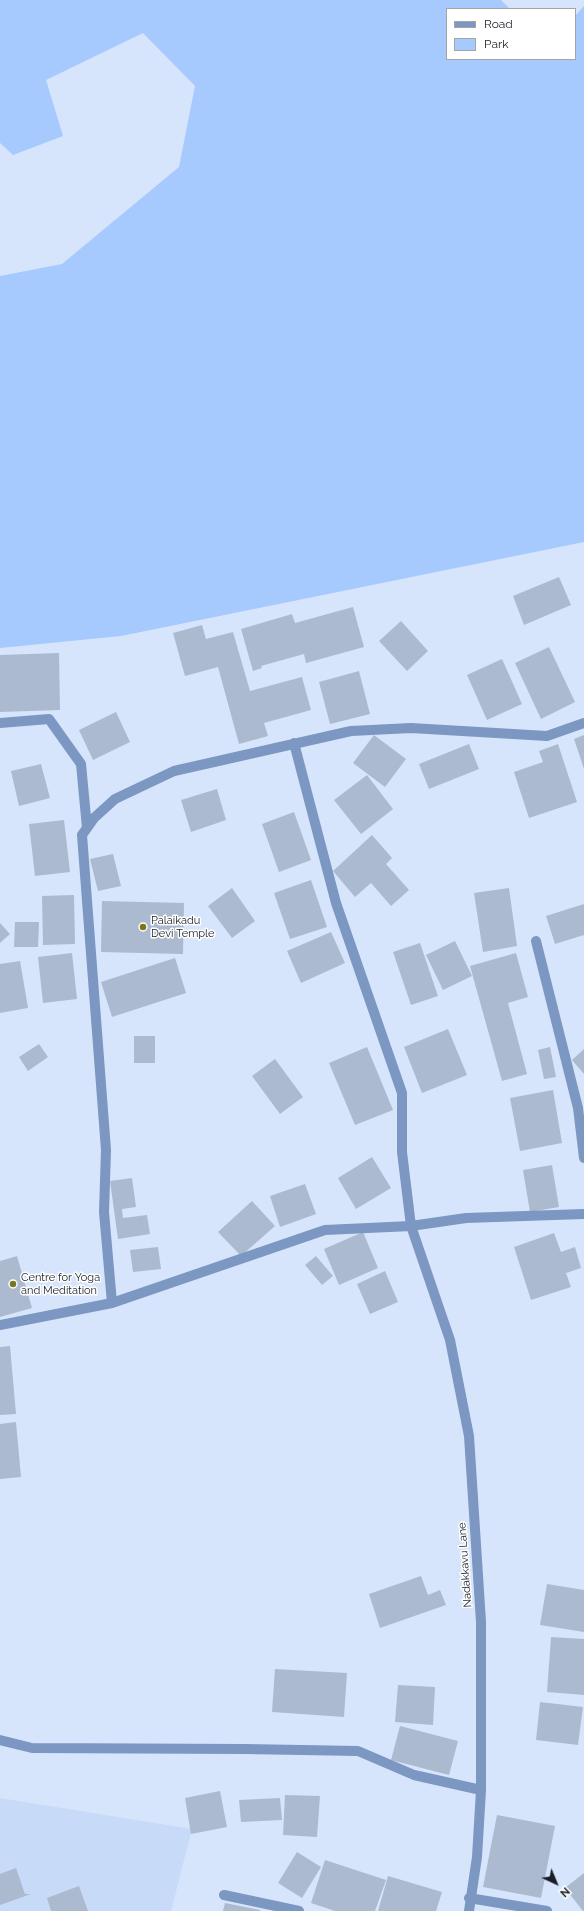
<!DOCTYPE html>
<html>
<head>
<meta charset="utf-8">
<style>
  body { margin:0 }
  #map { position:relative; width:584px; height:1911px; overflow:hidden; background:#d6e5fb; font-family:Raleway,sans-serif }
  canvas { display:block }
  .legend { position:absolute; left:446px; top:8px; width:130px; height:52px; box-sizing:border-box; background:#fff; border:1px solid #a3a5a8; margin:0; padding:5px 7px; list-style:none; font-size:12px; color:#181e26 }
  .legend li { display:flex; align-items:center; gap:8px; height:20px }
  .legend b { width:20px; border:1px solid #a3a5a8 }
  .north { position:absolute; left:536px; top:1863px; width:40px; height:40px; -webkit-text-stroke:3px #fff; paint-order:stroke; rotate:136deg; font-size:11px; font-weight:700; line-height:16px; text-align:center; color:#181e26 }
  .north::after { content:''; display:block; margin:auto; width:14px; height:18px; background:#181e26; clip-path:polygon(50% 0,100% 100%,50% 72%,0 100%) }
</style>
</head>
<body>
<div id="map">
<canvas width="584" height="1911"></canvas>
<ul class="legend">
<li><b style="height:5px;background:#7c97c1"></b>Road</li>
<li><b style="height:11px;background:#a6c9fe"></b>Park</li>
</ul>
<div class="north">N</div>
</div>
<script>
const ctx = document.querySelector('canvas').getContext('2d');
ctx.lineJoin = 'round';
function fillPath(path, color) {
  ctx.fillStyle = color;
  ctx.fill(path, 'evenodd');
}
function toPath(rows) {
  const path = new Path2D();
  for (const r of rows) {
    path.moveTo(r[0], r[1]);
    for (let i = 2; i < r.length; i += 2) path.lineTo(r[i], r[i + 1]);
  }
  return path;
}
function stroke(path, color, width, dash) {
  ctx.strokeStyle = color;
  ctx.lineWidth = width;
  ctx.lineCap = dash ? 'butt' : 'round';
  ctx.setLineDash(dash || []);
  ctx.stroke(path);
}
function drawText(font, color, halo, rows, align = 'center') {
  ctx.font = font + ' Raleway,sans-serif';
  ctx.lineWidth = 3;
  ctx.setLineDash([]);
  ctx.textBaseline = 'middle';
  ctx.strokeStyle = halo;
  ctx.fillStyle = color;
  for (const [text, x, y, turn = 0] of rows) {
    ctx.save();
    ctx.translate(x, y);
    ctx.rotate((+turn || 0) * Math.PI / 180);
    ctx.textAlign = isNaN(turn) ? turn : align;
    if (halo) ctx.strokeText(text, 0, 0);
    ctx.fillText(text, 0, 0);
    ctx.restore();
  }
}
const built = toPath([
  [0,1798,192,1829,171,1911,0,1911]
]);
const green = toPath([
  [0,0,501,0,510,9,447,9,447,59,575,59,575,16,584,6,584,542,121,636,0,648,0,276,62,264,179,167,195,86,143,33,46,80,63,136,13,155,0,143]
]);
const building = toPath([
  [559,577,571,605,524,625,513,596],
  [353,607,364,647,306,663,304,654,261,666,262,668,253,671,241,629,292,614,295,623],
  [401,621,428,651,407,671,379,641],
  [202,625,206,639,233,632,250,691,302,677,311,710,264,723,268,736,239,744,218,667,185,676,173,633],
  [549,647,575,702,541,719,515,663],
  [59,653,60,710,0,712,0,655],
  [502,659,522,704,487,720,467,675],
  [359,671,370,714,330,724,319,682],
  [116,712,130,742,93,760,79,730],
  [374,735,406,759,385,787,353,763],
  [584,735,584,769,574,739],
  [469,744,479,769,429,789,419,764],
  [558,744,577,802,529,818,514,772,543,762,539,751],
  [41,764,50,798,19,806,11,771],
  [367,775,393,809,361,834,334,800],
  [217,789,226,820,191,832,181,800],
  [294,812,311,860,279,872,262,824],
  [64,820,70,872,35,876,29,824],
  [372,835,392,858,386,864,409,890,391,906,371,883,355,897,333,871],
  [113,854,121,886,98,891,90,859],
  [311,880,327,927,290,939,274,893],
  [232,888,255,921,232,938,208,906],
  [509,888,517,946,483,952,474,893],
  [74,895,75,944,43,945,42,896],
  [102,901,184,903,183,954,101,952],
  [584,904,584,935,555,944,546,916],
  [15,922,39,922,38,947,14,947],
  [0,923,10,934,0,943],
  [331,932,345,963,301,983,287,951],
  [455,941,472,976,443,990,426,955],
  [420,943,438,996,411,1005,393,952],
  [72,953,77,999,43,1003,38,957],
  [516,953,528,997,508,1003,527,1074,502,1081,470,966],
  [175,958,186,993,112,1017,101,982],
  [20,961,28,1008,0,1013,0,964],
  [448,1029,467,1075,422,1093,404,1047],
  [134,1036,155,1036,155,1063,134,1063],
  [39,1044,48,1057,28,1071,19,1057],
  [367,1047,393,1110,355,1125,329,1063],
  [550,1047,556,1077,544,1079,538,1050],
  [584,1049,584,1074,572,1060],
  [275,1059,303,1097,280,1114,252,1076],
  [553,1090,562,1143,520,1151,510,1098],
  [372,1157,391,1188,356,1209,338,1178],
  [552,1165,559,1207,530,1212,523,1170],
  [132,1178,136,1207,122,1209,123,1218,147,1215,150,1234,118,1239,110,1181],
  [305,1184,316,1214,280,1227,270,1196],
  [252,1201,275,1226,241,1256,218,1232],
  [363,1232,378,1268,339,1285,324,1249],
  [554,1233,561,1252,575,1247,581,1268,566,1273,571,1287,531,1300,514,1247],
  [158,1247,161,1269,133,1272,130,1250],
  [17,1256,32,1308,0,1317,0,1261],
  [316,1256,333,1276,322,1285,305,1265],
  [385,1271,398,1302,370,1314,357,1284],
  [10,1346,16,1414,0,1415,0,1347],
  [16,1422,21,1477,0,1479,0,1424],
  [421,1576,428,1595,440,1590,446,1605,380,1628,369,1594],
  [547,1584,584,1590,584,1632,540,1625],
  [551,1637,584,1639,584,1695,547,1692],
  [275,1669,347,1673,344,1717,272,1712],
  [398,1685,435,1687,433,1725,395,1722],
  [540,1702,583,1707,578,1745,536,1740],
  [400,1726,458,1741,449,1775,391,1760],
  [220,1791,227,1827,191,1834,185,1798],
  [285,1795,320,1796,317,1837,283,1835],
  [280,1798,282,1820,241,1822,239,1800],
  [497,1815,555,1826,541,1898,483,1887],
  [297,1852,321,1867,302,1898,278,1883],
  [325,1860,386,1880,375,1911,335,1911,311,1903],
  [16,1868,25,1894,31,1894,0,1905,0,1874],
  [584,1873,584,1911,583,1911,565,1888],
  [388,1876,442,1892,436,1911,378,1911],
  [79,1886,88,1911,51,1911,47,1898],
  [225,1903,260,1910,260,1911,223,1911]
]);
const minor = toPath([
  [0,723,49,719,81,764,87,828],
  [294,743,336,903,402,1093,402,1152,411,1226,450,1340,469,1436,481,1622,481,1790,477,1857,469,1911],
  [536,941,578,1108,584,1158],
  [112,1303,104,1212,106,1150,82,835,94,818,115,799,174,771,351,731,411,728,547,736,584,723],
  [0,1325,112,1303,325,1230,411,1226,466,1218,584,1214],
  [0,1740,32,1748,244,1749,358,1751,414,1775,481,1790],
  [224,1895,299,1911],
  [469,1898,547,1911]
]);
const markers = [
  [143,927,4,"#79771d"],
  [13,1284,4,"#79771d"]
];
const poiNames = [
  ["Palaikadu",151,921],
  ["Devi Temple",151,934],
  ["Centre for Yoga",21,1278],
  ["and Meditation",21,1291]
];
const streetNames = [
  ["Nadakkavu Lane",465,1565,-94]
];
fillPath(built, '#c7daf7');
fillPath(green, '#a6c9fe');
fillPath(building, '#acbad0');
stroke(minor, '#7c97c1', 10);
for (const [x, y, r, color] of markers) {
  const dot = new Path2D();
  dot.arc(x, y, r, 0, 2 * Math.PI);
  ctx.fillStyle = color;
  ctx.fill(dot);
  stroke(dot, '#fff', 1.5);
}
drawText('11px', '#181e26', '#fff', poiNames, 'left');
drawText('11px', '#181e26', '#fff', streetNames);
</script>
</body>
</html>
